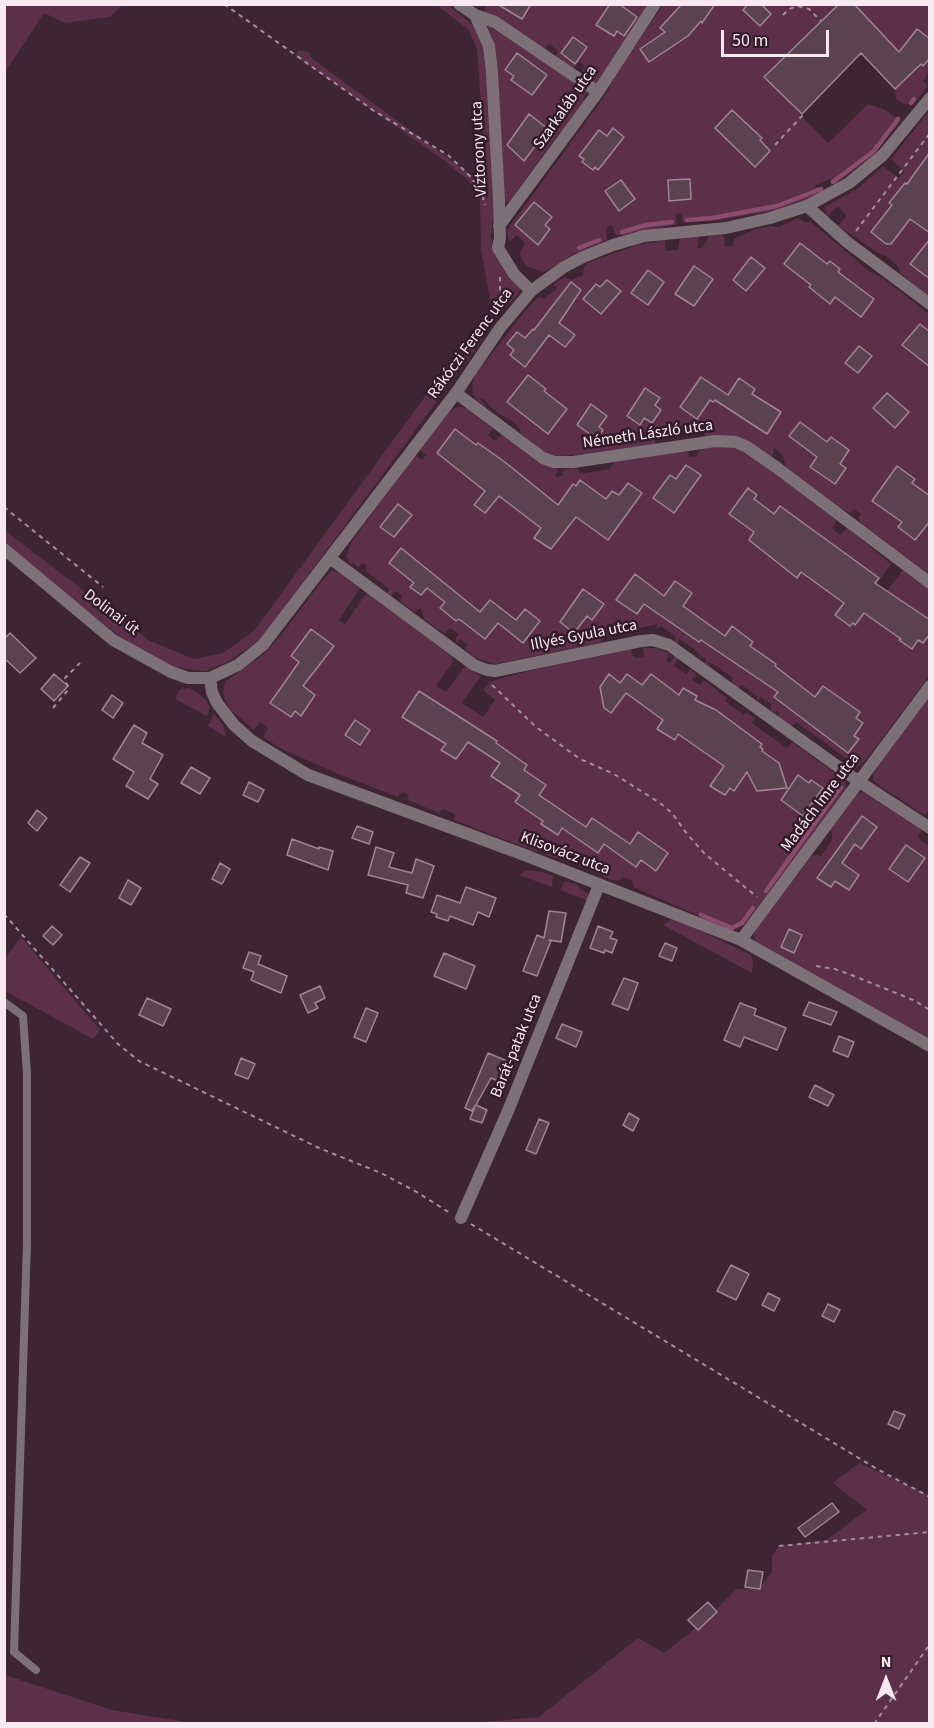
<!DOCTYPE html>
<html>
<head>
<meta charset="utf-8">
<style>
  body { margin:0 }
  #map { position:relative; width:934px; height:1728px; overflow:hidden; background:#3d2531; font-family:"Source Sans 3",sans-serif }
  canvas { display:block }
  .frame { position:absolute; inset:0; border:6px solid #f8e8f0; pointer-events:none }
  .north { position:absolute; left:856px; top:1650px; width:60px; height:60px; -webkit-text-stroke:4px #321c28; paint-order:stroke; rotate:0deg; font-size:16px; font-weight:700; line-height:24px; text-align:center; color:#f8e8f0 }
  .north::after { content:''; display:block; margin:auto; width:21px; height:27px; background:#f8e8f0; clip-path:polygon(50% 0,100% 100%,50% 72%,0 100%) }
  .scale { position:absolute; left:721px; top:30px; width:108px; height:27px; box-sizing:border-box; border:3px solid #f8e8f0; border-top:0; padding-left:8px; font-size:18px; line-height:21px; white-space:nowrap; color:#f8e8f0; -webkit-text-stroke:4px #321c28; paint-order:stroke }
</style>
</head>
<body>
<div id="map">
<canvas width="934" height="1728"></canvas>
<div class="frame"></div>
<div class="north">N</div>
<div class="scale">50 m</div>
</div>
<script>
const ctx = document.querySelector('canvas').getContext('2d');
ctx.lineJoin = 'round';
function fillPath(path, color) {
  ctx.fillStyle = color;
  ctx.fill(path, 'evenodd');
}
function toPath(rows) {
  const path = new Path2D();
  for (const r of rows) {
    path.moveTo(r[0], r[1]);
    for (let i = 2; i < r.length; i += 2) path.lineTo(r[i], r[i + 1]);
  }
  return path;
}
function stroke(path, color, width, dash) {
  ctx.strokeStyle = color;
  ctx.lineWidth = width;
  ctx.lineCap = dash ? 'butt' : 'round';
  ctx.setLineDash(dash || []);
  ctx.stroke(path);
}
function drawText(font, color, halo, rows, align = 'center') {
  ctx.font = font + ' "Source Sans 3",sans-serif';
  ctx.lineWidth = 5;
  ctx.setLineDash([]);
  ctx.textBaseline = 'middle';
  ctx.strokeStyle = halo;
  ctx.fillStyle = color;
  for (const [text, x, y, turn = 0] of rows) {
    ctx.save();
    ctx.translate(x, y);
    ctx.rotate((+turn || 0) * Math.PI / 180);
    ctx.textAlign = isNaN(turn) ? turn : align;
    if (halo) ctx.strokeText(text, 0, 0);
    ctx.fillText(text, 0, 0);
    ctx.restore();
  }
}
const green = toPath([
  [5,4,123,4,123,5,110,17,65,23,44,13,5,72],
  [486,4,651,5,597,85,581,76,584,65,579,62,572,69,556,56,558,51,549,44,542,50,484,12],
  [437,5,448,5,468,21,475,28,486,53,495,200,491,237,496,255,520,287,519,293,493,321,477,347,261,639,229,661,206,671,172,667,125,640,71,599,5,544,4,530,150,641,194,659,223,653,254,631,491,306,481,250,480,201,469,181,445,161,295,56,299,50,309,52,311,58,466,171,478,182,488,199,477,49,469,30],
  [663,5,839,5,764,77,828,143,868,104,885,110,901,121,871,156,840,179,833,182,830,179,814,186,824,191,803,201,767,212,718,220,683,223,681,213,675,214,677,224,624,235,617,235,614,232,612,225,606,228,607,240,574,254,544,272,526,266,519,254,525,243,517,235,509,242,507,231,509,227,607,93,617,72],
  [854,5,929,5,929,72,923,81,928,86,914,104,904,104,896,99,895,89,915,69],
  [485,21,589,89,584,97,586,101,564,130,559,133,508,203,504,201,497,65,492,37],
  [929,111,929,296,900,273,898,266,885,255,883,256,838,226,847,216,838,206,828,216,825,207,860,187,883,166,899,178,904,171,891,159],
  [798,218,805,222,811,222,869,271,884,279,929,314,929,571,928,574,862,524,858,518,861,514,854,509,850,513,842,509,786,467,782,454,774,448,773,455,771,456,750,442,705,437,703,427,655,435,655,444,585,454,559,456,548,455,522,434,518,426,509,419,496,412,483,398,480,399,489,409,476,399,473,394,472,384,476,374,525,311,538,297,544,298,557,289,553,284,565,277,571,280,583,275,584,267,587,263,637,245,665,240,666,251,678,250,680,237,699,236,697,248,702,248,709,236,722,235,725,238,724,246,732,246,734,239,753,230,770,226,779,227],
  [458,406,467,409,493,429,488,435,495,441,502,434,544,465,558,469,555,477,563,476,563,471,567,469,578,467,579,472,586,473,609,469,615,462,688,451,689,457,696,456,700,450,712,447,725,446,737,448,772,471,837,521,832,528,840,535,847,528,891,564,875,586,885,593,903,570,929,590,929,676,867,759,858,767,796,722,791,727,779,717,778,710,775,713,771,710,771,704,767,701,763,706,766,701,761,697,757,701,757,696,742,685,739,688,731,681,733,678,715,665,707,662,713,670,705,663,706,659,701,656,698,659,700,654,694,649,679,639,678,643,674,642,676,637,661,626,656,629,657,624,612,635,601,640,600,643,495,664,476,658,465,650,468,645,460,639,456,643,456,638,459,634,450,628,445,634,424,619,421,608,415,612,401,602,400,600,402,596,396,591,391,596,387,593,389,589,366,571,367,566,363,563,358,567,353,563,350,564,346,556,352,541,415,455,422,460,426,455,420,450,449,412],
  [331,571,339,572,360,588,339,620,345,624,367,592,452,657,453,662,436,686,446,692,465,666,481,676,462,703,483,717,495,700,483,690,489,682,528,671,631,649,632,655,637,658,644,656,643,648,656,648,670,654,666,660,670,663,675,655,678,659,674,666,686,674,690,669,696,674,692,680,700,685,704,680,727,698,725,701,744,715,746,712,755,718,752,723,787,748,792,742,845,780,846,788,784,874,782,875,743,926,732,930,633,887,632,880,622,877,619,881,612,880,575,864,577,857,574,856,572,863,546,855,549,847,542,844,537,852,454,820,455,814,442,809,439,813,410,801,407,798,409,795,405,793,402,792,398,797,338,774,282,749,263,737,268,728,260,722,254,730,230,709,225,701,223,692,226,681,263,655,279,638,321,582],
  [188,688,194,690,205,699,210,707,207,716,175,699,180,689],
  [929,694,929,813,927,812,924,815,873,781,873,773],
  [214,714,223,724,226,737,208,726],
  [863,792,922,830,917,837,929,846,929,1039,756,941,754,937,754,932,811,857,815,855,821,856,832,840,831,828,857,794],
  [525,871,539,871,553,876,552,887,519,875],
  [565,881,576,884,581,890,588,893,587,903,584,899,560,890],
  [674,918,751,955,753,961,752,973,663,925],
  [21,937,100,1030,93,1039,5,991,5,958],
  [859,1463,929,1495,929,1723,460,1724,539,1717,638,1638,664,1653,703,1622,737,1589,759,1589,772,1572,772,1556,779,1546,826,1540,867,1510,833,1483],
  [5,1675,112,1710,193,1723,5,1723]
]);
const stream = toPath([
  [911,103,914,99],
  [833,182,874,151,898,119],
  [687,220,712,218,777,206,821,189],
  [622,232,646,225,672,222],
  [579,248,599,240],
  [766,891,841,787],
  [701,915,732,928,742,923,753,908]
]);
const building = toPath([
  [497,4,531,4,522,19,497,4],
  [610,4,619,4,637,17,624,36,617,31,614,36,596,25,610,4],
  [682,4,715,4,702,23,701,21,688,36,649,62,640,49,665,32,660,28,682,4],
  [748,4,761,4,771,14,760,26,743,10,748,4],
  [839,4,854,4,899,52,917,29,930,39,930,58,923,66,921,64,895,89,861,53,802,114,764,77,839,4],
  [573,37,587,47,575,64,561,53,573,37],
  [517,53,547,75,532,95,511,80,514,76,505,70,517,53],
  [732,110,762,138,760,140,770,151,755,167,715,128,732,110],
  [529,114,548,129,524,161,507,145,529,114],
  [613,128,624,137,598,170,595,167,593,170,582,162,584,159,579,156,599,130,607,136,613,128],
  [930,152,930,233,910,219,891,244,886,244,871,232,892,205,889,203,905,183,907,184,930,152],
  [690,179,691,199,669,201,668,180,690,179],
  [621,180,635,199,619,211,605,191,621,180],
  [534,202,552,217,545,225,550,229,538,245,515,225,534,202],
  [930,239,930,279,910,264,930,239],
  [800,243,827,264,830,261,840,269,838,272,874,299,861,317,835,297,830,304,809,287,811,285,784,264,800,243],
  [751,257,765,268,746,291,733,280,751,257],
  [694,266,713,279,694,306,675,294,694,266],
  [648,270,664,282,648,305,631,293,648,270],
  [607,280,621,291,601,314,583,299,596,284,600,287,607,280],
  [571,282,581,290,559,323,575,335,565,347,549,335,525,367,510,355,514,350,507,344,517,332,525,338,533,329,534,330,571,282],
  [920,324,930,332,930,367,902,345,920,324],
  [859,346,872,356,858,373,845,363,859,346],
  [528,375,546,389,544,391,567,409,548,434,507,402,528,375],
  [701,377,728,395,739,378,755,389,752,394,781,412,767,434,715,400,713,402,710,400,697,419,680,407,701,377],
  [645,388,660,398,655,405,661,410,652,423,644,418,640,425,627,416,645,388],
  [887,393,909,412,895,428,873,408,887,393],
  [591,404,607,416,599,427,603,430,597,439,577,425,591,404],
  [800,422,827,442,831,437,849,450,840,464,846,468,835,484,810,467,817,457,789,436,800,422],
  [455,429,476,445,478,443,506,463,558,505,573,484,576,486,580,480,606,499,612,491,619,495,628,483,642,493,608,540,576,517,551,549,534,538,541,528,499,496,485,513,474,505,485,491,437,453,455,429],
  [686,465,701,475,674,513,653,498,670,475,676,479,686,465],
  [897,466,915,479,912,483,930,496,930,521,915,540,898,527,902,522,872,501,897,466],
  [748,488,757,495,754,499,774,514,780,506,879,578,875,583,930,620,930,634,923,643,918,640,912,649,899,640,901,639,864,613,855,625,853,623,850,626,835,615,844,603,801,572,797,578,749,540,754,532,729,514,748,488],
  [398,504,412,515,394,537,380,527,398,504],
  [401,548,480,612,490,600,516,620,525,609,540,621,523,643,498,623,485,639,459,619,456,621,440,608,445,602,427,588,421,595,410,587,414,583,389,563,401,548],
  [635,574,664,596,675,581,692,593,683,606,725,636,732,626,753,642,750,646,776,664,775,666,815,697,823,686,860,712,856,718,863,723,854,736,859,739,848,753,774,697,778,692,701,640,699,642,644,604,637,614,616,600,635,574],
  [583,589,604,604,592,620,587,616,574,633,560,622,583,589],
  [311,629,334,646,303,686,315,695,301,716,295,711,291,717,270,703,299,662,291,656,311,629],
  [10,633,36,658,20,673,4,658,4,639,10,633],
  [54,674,68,686,54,701,41,689,54,674],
  [609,674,620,683,627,674,642,685,651,674,679,695,683,688,697,696,695,700,716,710,762,744,760,747,763,749,762,751,779,763,787,788,757,791,747,772,734,791,730,788,725,795,710,786,724,766,678,734,675,740,657,729,663,720,626,693,611,713,604,708,600,687,609,674],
  [419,691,497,741,496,743,527,765,524,770,546,785,539,795,586,827,592,818,630,844,638,832,668,853,656,871,641,860,636,867,604,844,598,853,562,828,558,835,541,824,543,821,515,802,520,795,491,776,500,763,468,742,456,759,441,750,446,744,402,717,419,691],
  [112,695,123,703,113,718,102,710,112,695],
  [355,720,370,730,360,745,345,735,355,720],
  [134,725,147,733,142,743,163,755,150,779,158,784,148,799,126,786,134,772,113,759,134,725],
  [191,767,210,778,200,794,181,783,191,767],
  [798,775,809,783,811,780,823,788,803,816,781,800,798,775],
  [249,782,264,790,258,802,243,795,249,782],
  [37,810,47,818,37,831,28,823,37,810],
  [862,816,877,827,861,849,855,844,842,863,859,875,849,890,835,881,831,887,817,878,862,816],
  [357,826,373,832,369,844,352,838,357,826],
  [292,839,319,849,319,847,333,851,328,870,287,855,292,839],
  [906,845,925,858,908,882,889,869,906,845],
  [376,847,394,853,389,867,412,873,416,859,434,866,423,898,406,893,408,885,368,875,376,847],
  [80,857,90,863,70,892,60,885,80,857],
  [220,863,230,869,222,884,212,879,220,863],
  [128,880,141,888,131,905,119,898,128,880],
  [466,887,496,898,489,917,478,912,473,925,450,916,448,921,436,917,437,914,431,912,437,895,460,903,466,887],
  [549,911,566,913,561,942,549,940,551,941,537,976,523,971,537,935,544,938,549,911],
  [52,926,62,935,53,945,43,936,52,926],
  [598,926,613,932,610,938,617,940,612,953,605,950,604,953,590,948,598,926],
  [789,929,802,935,794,953,781,947,789,929],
  [665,943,677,948,672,961,659,956,665,943],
  [249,952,261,956,258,964,287,976,281,993,251,980,254,972,243,968,249,952],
  [444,953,475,966,466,989,434,976,444,953],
  [624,978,638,983,628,1010,612,1004,624,978],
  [320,986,325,998,315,1003,318,1008,308,1013,300,995,320,986],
  [147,998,171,1009,163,1026,139,1015,147,998],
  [809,1002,837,1012,831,1025,803,1015,809,1002],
  [740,1003,756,1009,754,1015,786,1028,777,1050,744,1037,740,1047,724,1040,740,1003],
  [366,1008,378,1013,366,1042,354,1037,366,1008],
  [562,1024,582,1032,576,1047,556,1038,562,1024],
  [839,1036,854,1042,848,1057,833,1051,839,1036],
  [488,1053,512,1063,503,1083,491,1078,476,1105,487,1110,482,1123,470,1119,475,1106,472,1111,465,1108,488,1053],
  [241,1058,255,1064,248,1079,235,1074,241,1058],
  [815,1085,834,1095,828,1106,809,1097,815,1085],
  [629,1113,639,1119,633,1131,623,1125,629,1113],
  [539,1119,549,1123,536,1154,526,1150,539,1119],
  [731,1265,749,1274,736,1300,717,1291,731,1265],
  [768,1293,780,1299,774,1311,762,1305,768,1293],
  [828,1304,840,1310,834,1322,822,1316,828,1304],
  [894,1411,905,1415,899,1429,888,1424,894,1411],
  [832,1503,839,1512,805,1537,798,1528,832,1503],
  [748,1570,763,1572,760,1589,745,1587,748,1570],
  [708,1602,717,1612,698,1630,688,1620,708,1602]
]);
const path = toPath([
  [224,4,374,111,448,155,470,176,482,194,485,205],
  [783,15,789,9,798,6,809,9,821,21],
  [775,145,803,115],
  [856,231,930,133],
  [500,277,500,308],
  [4,507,103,587],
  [492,685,536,727,580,759,614,774,660,803,672,813,687,834,705,854,757,897],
  [53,708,68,690,68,686,64,679,80,663],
  [4,914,118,1044,139,1061,319,1148,381,1173,415,1191,450,1213],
  [816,966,835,969,854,976,913,1000,930,1010],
  [471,1224,877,1469,930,1497],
  [779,1546,930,1532],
  [874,1724,930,1644]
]);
const service = toPath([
  [4,1002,23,1016,27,1074,27,1242,14,1652,36,1670]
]);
const minor = toPath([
  [459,4,475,15,489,46,492,72,499,200,500,238,498,248,514,274,531,291],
  [475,15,495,22,598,92],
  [807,206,847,242,930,304],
  [499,226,598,92,655,4],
  [456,393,543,458,554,462,573,462,715,441,736,442,747,447,776,467,930,583],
  [4,549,113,640,171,672,188,678,210,678,212,692,217,703,234,725,252,741,308,775,522,854,741,940,930,1046],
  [331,559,474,665,487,670,495,671,641,641,653,640,669,645,858,781,930,828],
  [741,940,930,686],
  [461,1218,508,1111,599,885]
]);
const tertiary = toPath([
  [210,678,238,665,263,645,456,393,500,328,531,291,564,267,583,257,613,245,644,236,726,228,770,218,807,206,849,183,883,155,930,98]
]);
const streetNames = [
  ["Szarkaláb utca",566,108,-55],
  ["Víztorony utca",480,149,-93],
  ["Rákóczi Ferenc utca",471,344,-54],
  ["Németh László utca",648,435,-8],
  ["Dolinai út",111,613,37],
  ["Illyés Gyula utca",584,636,-11],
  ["Madách Imre utca",821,803,-53],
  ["Klisovácz utca",565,854,21],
  ["Barát-patak utca",517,1046,-68]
];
fillPath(green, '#5c3048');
stroke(stream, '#8b4c6f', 4.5);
fillPath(building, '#5b424f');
stroke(building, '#a18492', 1.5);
stroke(path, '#a38f99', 2, [4.5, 4.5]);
stroke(service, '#7d7076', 8);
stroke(minor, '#7d7076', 12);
stroke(tertiary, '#7d7076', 12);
drawText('16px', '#f8e8f0', '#321c28', streetNames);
</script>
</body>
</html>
